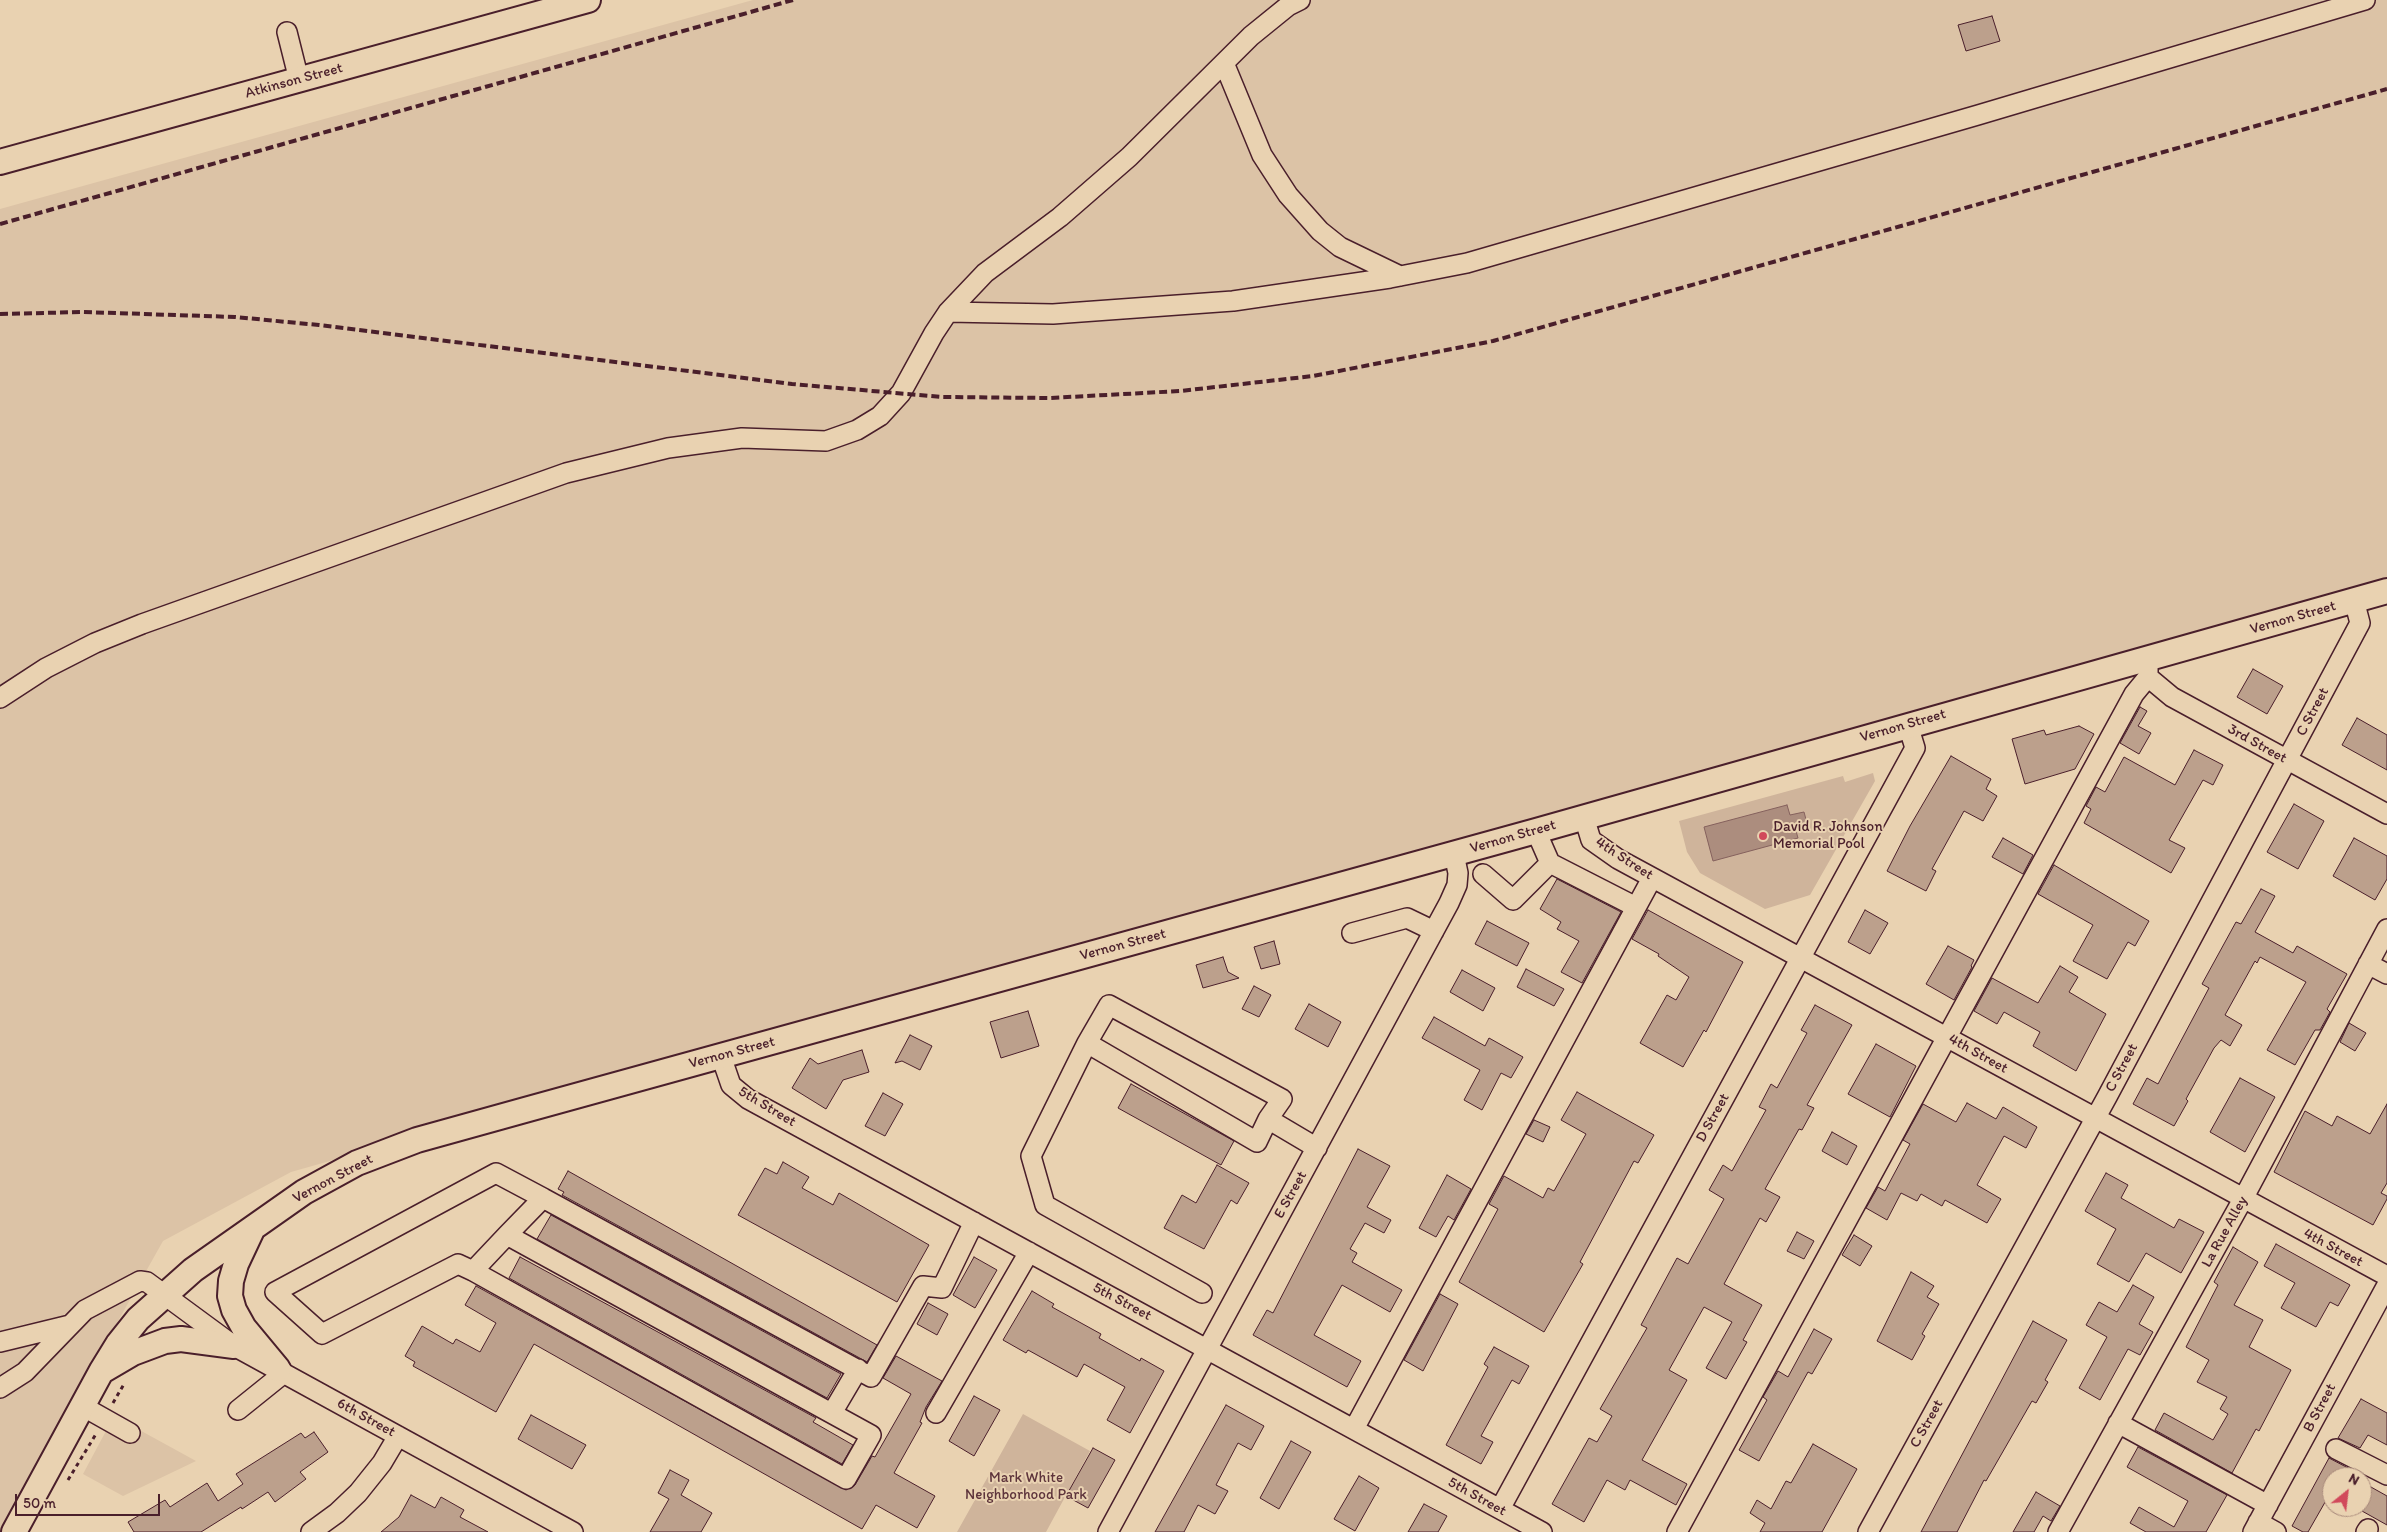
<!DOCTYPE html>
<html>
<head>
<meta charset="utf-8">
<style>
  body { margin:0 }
  #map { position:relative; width:2387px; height:1532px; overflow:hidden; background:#e9d2b1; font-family:Itim,sans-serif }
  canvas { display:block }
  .north { position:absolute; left:2322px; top:1467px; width:50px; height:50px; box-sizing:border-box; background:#e9d2b1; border:1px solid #a98a7b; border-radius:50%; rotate:29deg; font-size:14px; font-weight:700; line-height:20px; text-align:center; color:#4a1f2b }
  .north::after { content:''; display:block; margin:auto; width:18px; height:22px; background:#d1495b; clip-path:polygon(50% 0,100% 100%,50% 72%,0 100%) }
  .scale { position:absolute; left:15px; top:1494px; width:145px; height:22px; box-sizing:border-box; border:2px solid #4a1f2b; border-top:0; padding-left:6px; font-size:15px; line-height:18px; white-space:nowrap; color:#4a1f2b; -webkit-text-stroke:4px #e9d2b1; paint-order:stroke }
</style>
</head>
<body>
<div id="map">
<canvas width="2387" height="1532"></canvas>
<div class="north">N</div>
<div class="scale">50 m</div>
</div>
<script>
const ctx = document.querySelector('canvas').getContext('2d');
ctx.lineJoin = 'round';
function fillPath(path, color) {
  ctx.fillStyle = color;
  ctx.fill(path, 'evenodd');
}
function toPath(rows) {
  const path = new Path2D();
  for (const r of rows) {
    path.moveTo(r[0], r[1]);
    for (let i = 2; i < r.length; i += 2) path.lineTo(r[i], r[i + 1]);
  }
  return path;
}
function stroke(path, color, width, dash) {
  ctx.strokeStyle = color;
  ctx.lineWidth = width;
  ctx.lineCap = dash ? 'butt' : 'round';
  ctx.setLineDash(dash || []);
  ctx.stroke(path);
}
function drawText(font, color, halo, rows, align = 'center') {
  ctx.font = font + ' Itim,sans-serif';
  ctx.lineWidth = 4;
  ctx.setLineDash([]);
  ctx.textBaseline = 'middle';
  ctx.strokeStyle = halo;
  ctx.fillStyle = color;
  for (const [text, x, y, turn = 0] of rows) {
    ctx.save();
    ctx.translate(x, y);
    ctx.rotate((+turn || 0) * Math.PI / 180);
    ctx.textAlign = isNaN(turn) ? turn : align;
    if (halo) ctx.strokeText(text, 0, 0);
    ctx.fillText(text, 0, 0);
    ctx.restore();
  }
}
const built = toPath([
  [753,0,2387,0,2387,578,291,1172,163,1241,0,1531,0,209],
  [114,1416,196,1461,123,1496,83,1474]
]);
const green = toPath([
  [1873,773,1875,781,1810,895,1765,909,1700,873,1687,852,1679,821,1843,776,1845,782],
  [1023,1414,1090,1451,1046,1532,957,1532]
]);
const water = toPath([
  [1787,805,1790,815,1804,812,1808,827,1796,831,1798,838,1713,861,1704,827,1787,805]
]);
const building = toPath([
  [1992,16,2000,41,1966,51,1958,25,1992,16],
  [2253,669,2283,686,2267,714,2237,697,2253,669],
  [2140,707,2147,711,2138,726,2151,733,2139,754,2120,743,2140,707],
  [2357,718,2387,735,2387,770,2342,745,2357,718],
  [2079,726,2094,734,2075,769,2025,784,2012,739,2044,730,2046,735,2079,726],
  [2194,750,2223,765,2213,785,2203,780,2169,840,2185,848,2171,873,2084,823,2091,809,2086,806,2096,787,2105,792,2124,757,2175,785,2194,750],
  [1951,756,1991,779,1986,789,1997,796,1983,821,1964,811,1932,869,1936,871,1926,891,1887,871,1910,826,1951,756],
  [2294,804,2324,821,2298,869,2267,852,2294,804],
  [2003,838,2033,855,2023,874,1992,857,2003,838],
  [2354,838,2387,856,2387,879,2375,900,2333,876,2354,838],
  [2054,865,2149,921,2135,946,2128,942,2107,979,2073,961,2093,925,2038,894,2054,865],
  [1557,879,1621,912,1582,983,1561,972,1579,941,1557,929,1561,922,1540,909,1557,879],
  [2261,889,2275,896,2255,932,2293,953,2297,946,2347,974,2327,1009,2330,1012,2320,1030,2315,1030,2295,1065,2267,1050,2306,982,2260,957,2257,963,2255,961,2225,1015,2242,1025,2230,1046,2221,1040,2214,1048,2186,1099,2188,1101,2174,1126,2133,1104,2147,1078,2158,1084,2209,988,2202,984,2236,922,2241,924,2261,889],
  [1648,910,1743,962,1706,1032,1704,1030,1683,1067,1640,1043,1667,995,1676,1000,1689,977,1658,956,1659,954,1632,939,1648,910],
  [1865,910,1888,923,1870,954,1848,942,1865,910],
  [1487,921,1529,943,1517,966,1475,944,1487,921],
  [1274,941,1280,964,1261,969,1254,947,1274,941],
  [1948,946,1974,960,1971,966,1972,967,1954,1000,1926,984,1948,946],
  [1223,957,1228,972,1239,978,1203,988,1196,965,1223,957],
  [2060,966,2078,977,2069,992,2106,1014,2076,1071,2033,1046,2040,1032,2004,1012,1997,1024,1974,1011,1992,978,2038,1003,2060,966],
  [1526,969,1564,989,1554,1006,1517,987,1526,969],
  [1462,970,1495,988,1483,1011,1450,992,1462,970],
  [1254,986,1271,995,1259,1017,1242,1009,1254,986],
  [1309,1004,1341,1022,1328,1047,1295,1029,1309,1004],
  [1815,1005,1852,1025,1807,1105,1814,1108,1802,1130,1799,1129,1765,1189,1780,1197,1766,1222,1760,1218,1724,1284,1762,1305,1743,1340,1747,1342,1726,1379,1706,1368,1732,1322,1704,1307,1669,1370,1687,1380,1642,1460,1687,1484,1676,1505,1630,1480,1625,1490,1607,1480,1584,1522,1552,1504,1589,1438,1597,1442,1612,1416,1600,1409,1647,1328,1641,1325,1677,1258,1688,1264,1724,1199,1709,1190,1723,1165,1732,1171,1766,1110,1759,1107,1771,1084,1777,1088,1807,1033,1801,1030,1815,1005],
  [1028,1011,1039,1046,1001,1058,990,1022,1028,1011],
  [1434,1017,1485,1046,1489,1038,1523,1057,1511,1078,1501,1073,1482,1110,1464,1100,1480,1070,1422,1038,1434,1017],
  [2349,1023,2366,1033,2355,1051,2340,1042,2349,1023],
  [910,1035,932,1046,920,1070,902,1061,895,1063,910,1035],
  [1876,1044,1916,1066,1890,1117,1848,1094,1876,1044],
  [862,1050,869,1072,843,1080,826,1109,792,1088,810,1058,818,1064,862,1050],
  [2240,1078,2275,1097,2245,1152,2210,1132,2240,1078],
  [1131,1084,1234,1141,1221,1165,1118,1108,1131,1084],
  [1577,1092,1654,1135,1638,1163,1634,1161,1580,1262,1583,1264,1544,1332,1459,1282,1498,1209,1489,1204,1504,1176,1543,1198,1548,1188,1554,1191,1586,1134,1561,1120,1577,1092],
  [883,1093,903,1104,885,1136,865,1126,883,1093],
  [1967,1103,1996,1119,2003,1107,2037,1127,2026,1148,2004,1136,1977,1185,2001,1199,1987,1223,1945,1200,1942,1206,1921,1194,1917,1201,1901,1193,1887,1220,1866,1208,1878,1187,1885,1191,1910,1144,1903,1140,1923,1104,1956,1122,1967,1103],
  [2387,1104,2387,1183,2381,1193,2387,1196,2387,1199,2373,1225,2274,1172,2305,1111,2332,1126,2337,1116,2370,1134,2387,1104],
  [1534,1120,1550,1127,1543,1142,1526,1134,1534,1120],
  [1832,1132,1857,1146,1847,1165,1822,1151,1832,1132],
  [1358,1149,1390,1166,1367,1207,1391,1220,1384,1233,1365,1223,1350,1249,1357,1253,1352,1262,1402,1290,1390,1312,1342,1285,1314,1335,1361,1361,1347,1387,1253,1335,1267,1310,1273,1313,1358,1149],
  [783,1162,809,1177,802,1188,833,1205,839,1193,929,1245,897,1302,738,1215,765,1168,777,1174,783,1162],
  [1217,1165,1249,1183,1237,1204,1231,1200,1204,1249,1164,1228,1182,1195,1196,1203,1217,1165],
  [568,1171,877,1345,867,1362,562,1195,564,1192,558,1189,568,1171],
  [2106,1173,2128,1185,2121,1198,2174,1228,2179,1219,2204,1232,2181,1273,2146,1253,2129,1282,2097,1264,2116,1229,2085,1211,2106,1173],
  [1447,1175,1471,1189,1454,1220,1448,1216,1436,1237,1419,1228,1447,1175],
  [551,1215,841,1374,827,1398,537,1239,551,1215],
  [1797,1232,1814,1241,1804,1259,1787,1251,1797,1232],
  [1854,1235,1872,1246,1860,1266,1842,1255,1854,1235],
  [2276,1244,2350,1285,2338,1306,2330,1302,2316,1327,2281,1308,2295,1283,2264,1266,2276,1244],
  [2233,1247,2258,1262,2234,1305,2263,1320,2249,1347,2291,1370,2259,1431,2256,1429,2232,1473,2155,1430,2164,1413,2213,1440,2228,1414,2220,1409,2227,1397,2197,1382,2209,1360,2186,1347,2218,1285,2214,1282,2233,1247],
  [520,1257,816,1418,813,1422,853,1445,842,1464,509,1278,520,1257],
  [974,1257,997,1270,975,1308,953,1295,974,1257],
  [1911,1272,1934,1286,1927,1297,1939,1304,1922,1334,1925,1336,1912,1360,1877,1341,1911,1272],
  [2133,1285,2154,1297,2139,1324,2153,1332,2140,1355,2128,1349,2100,1400,2079,1388,2107,1337,2086,1325,2099,1302,2117,1312,2133,1285],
  [476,1286,846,1490,855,1485,872,1456,875,1457,911,1394,883,1378,896,1356,942,1381,926,1407,920,1422,922,1423,894,1473,935,1496,917,1528,876,1505,862,1529,534,1344,496,1412,413,1366,415,1362,405,1356,422,1326,453,1344,456,1339,480,1352,496,1323,465,1305,476,1286],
  [1032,1291,1054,1304,1052,1307,1101,1334,1099,1338,1140,1361,1141,1358,1164,1371,1130,1433,1107,1420,1125,1387,1084,1364,1077,1377,1028,1350,1026,1353,1003,1340,1032,1291],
  [1440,1294,1458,1304,1423,1371,1404,1360,1440,1294],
  [928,1303,948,1314,937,1335,917,1324,928,1303],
  [2033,1321,2067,1340,2045,1380,2048,1382,2036,1403,2032,1401,1986,1481,1984,1480,1957,1532,1921,1532,2033,1321],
  [1814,1329,1832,1339,1812,1374,1808,1372,1759,1461,1739,1450,1767,1400,1763,1397,1778,1371,1788,1377,1814,1329],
  [1494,1347,1529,1366,1519,1384,1512,1380,1481,1436,1493,1442,1481,1464,1446,1445,1488,1367,1484,1364,1494,1347],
  [974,1396,1000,1410,974,1456,949,1441,974,1396],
  [2361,1399,2387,1413,2387,1445,2368,1435,2360,1448,2338,1438,2361,1399],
  [1226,1405,1264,1426,1251,1450,1238,1443,1216,1485,1228,1491,1215,1514,1198,1505,1184,1532,1155,1532,1226,1405],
  [531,1415,586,1445,572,1469,518,1439,531,1415],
  [314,1432,328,1452,300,1472,306,1479,275,1502,268,1492,242,1509,241,1507,201,1532,134,1532,128,1522,165,1500,170,1507,207,1483,218,1501,243,1484,236,1474,301,1433,305,1438,314,1432],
  [1291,1441,1311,1452,1279,1509,1260,1498,1291,1441],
  [1813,1444,1857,1469,1822,1532,1760,1532,1765,1523,1750,1513,1757,1500,1771,1509,1786,1481,1791,1483,1813,1444],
  [2138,1447,2227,1495,2206,1532,2146,1532,2130,1523,2139,1507,2174,1527,2188,1501,2127,1467,2138,1447],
  [1093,1448,1115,1460,1088,1508,1066,1496,1093,1448],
  [2329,1458,2348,1468,2342,1477,2332,1477,2332,1490,2308,1532,2303,1532,2292,1526,2329,1458],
  [670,1470,689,1480,681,1495,712,1513,701,1532,650,1532,669,1499,658,1493,670,1470],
  [1359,1476,1379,1488,1355,1531,1334,1519,1359,1476],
  [2362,1482,2387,1496,2387,1525,2362,1511,2362,1482],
  [2036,1492,2060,1506,2051,1521,2043,1516,2034,1532,2013,1532,2036,1492],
  [411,1495,435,1508,441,1497,464,1510,460,1517,488,1532,381,1532,399,1517,411,1495],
  [1424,1504,1447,1516,1438,1532,1408,1532,1424,1504]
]);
const path = toPath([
  [113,1403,124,1384],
  [68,1480,96,1434]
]);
const minor = toPath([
  [287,32,299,80],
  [1224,63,1262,155,1288,195,1320,231,1340,247,1400,276],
  [948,312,1053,314,1233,301,1390,278,1467,263,1978,115,2365,0],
  [2148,664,2148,677,2172,697,2387,814],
  [0,698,46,668,95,643,142,624,566,473,668,448,742,438,826,441,857,430,880,416,901,393,934,333,948,312,985,273,1060,217,1129,157,1251,36,1288,6,1300,0],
  [1584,817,1591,840,1618,859,2387,1276],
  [1536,831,1550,863,1636,907],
  [1483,874,1513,900,1550,863],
  [1352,933,1407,918,1434,931],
  [2368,964,2387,974],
  [1087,1043,1031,1156,1045,1205,1202,1293],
  [721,1056,731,1085,748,1099,1542,1532],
  [1268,1119,1282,1099,1109,1005,1087,1043,1257,1142,1268,1119,1317,1148],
  [507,1235,871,1435,846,1479,473,1271,507,1235,543,1198,871,1377,923,1286,942,1288,974,1222],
  [473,1271,458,1264,322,1334,275,1292,496,1173,543,1198],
  [0,1342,70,1325],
  [0,1388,25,1372,85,1310,140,1281,147,1282,234,1346,573,1532],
  [82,1406,130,1433],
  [238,1410,284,1373],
  [832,1413,858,1369],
  [936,1413,1029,1252],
  [2118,1423,2268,1505],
  [1354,1429,1652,878],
  [2336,1449,2387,1475],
  [1500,1509,1915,748,1908,725],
  [2258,1522,2276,1532],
  [311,1532,337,1513,358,1493,382,1463,398,1436],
  [1108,1532,1449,903,1457,885,1458,873,1454,854],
  [1677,1532,2134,694,2148,677],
  [1868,1532,2107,1097,2360,623,2354,600],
  [2058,1532,2243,1199,2387,929],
  [2253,1532,2387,1285],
  [2366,1532,2368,1529]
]);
const major = toPath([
  [0,162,588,0],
  [252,1230,236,1264,231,1281,230,1296,234,1310,244,1328,278,1369],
  [104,1370,133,1353,165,1341,181,1339,234,1346],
  [14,1532,102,1370,118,1344,138,1319,193,1270,304,1192,357,1163,417,1140,525,1110,1536,831,2387,591]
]);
const rail = toPath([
  [0,224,793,0],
  [0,314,83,312,235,317,319,325,792,384,942,397,1050,398,1180,391,1313,376,1493,341,2387,89]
]);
const markers = [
  [1763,836,5,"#d1495b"]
];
const streetNames = [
  ["Atkinson Street",294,81,-15],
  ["Vernon Street",2293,618,-16],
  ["C Street",2313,712,-62],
  ["Vernon Street",1903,726,-16],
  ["3rd Street",2257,744,29],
  ["Vernon Street",1513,837,-16],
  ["4th Street",1624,859,33],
  ["Vernon Street",1123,945,-15],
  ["Vernon Street",732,1053,-15],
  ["4th Street",1978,1054,29],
  ["C Street",2122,1068,-62],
  ["5th Street",767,1107,31],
  ["D Street",1713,1118,-61],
  ["Vernon Street",333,1179,-28],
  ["E Street",1291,1195,-61],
  ["La Rue Alley",2225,1232,-61],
  ["4th Street",2333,1248,28],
  ["5th Street",1122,1302,28],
  ["B Street",2320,1408,-62],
  ["6th Street",366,1418,29],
  ["C Street",1927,1424,-61],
  ["5th Street",1477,1497,29]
];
const poiNames = [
  ["David R. Johnson",1773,827],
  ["Memorial Pool",1773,844]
];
const parkNames = [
  ["Mark White",1026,1478],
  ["Neighborhood Park",1026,1495]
];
fillPath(built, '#dcc3a6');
fillPath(green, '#cfb49b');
fillPath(water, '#ac8d7e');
stroke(water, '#85615d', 1);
fillPath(building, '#bca08c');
stroke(building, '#4a1f2b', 1);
stroke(minor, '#4a1f2b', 22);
stroke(major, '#4a1f2b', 28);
stroke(path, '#4a1f2b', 3, [4, 4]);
stroke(minor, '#e9d2b1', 19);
stroke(major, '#e9d2b1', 24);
stroke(rail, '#4a1f2b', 4, [8, 4]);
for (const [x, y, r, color] of markers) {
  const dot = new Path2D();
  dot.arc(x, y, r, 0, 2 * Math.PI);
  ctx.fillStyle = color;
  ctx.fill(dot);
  stroke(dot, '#e9d2b1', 2);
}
drawText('15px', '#4a1f2b', '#e9d2b1', streetNames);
drawText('15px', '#4a1f2b', '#e9d2b1', poiNames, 'left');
drawText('15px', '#5e353c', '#e9d2b1', parkNames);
</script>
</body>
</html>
